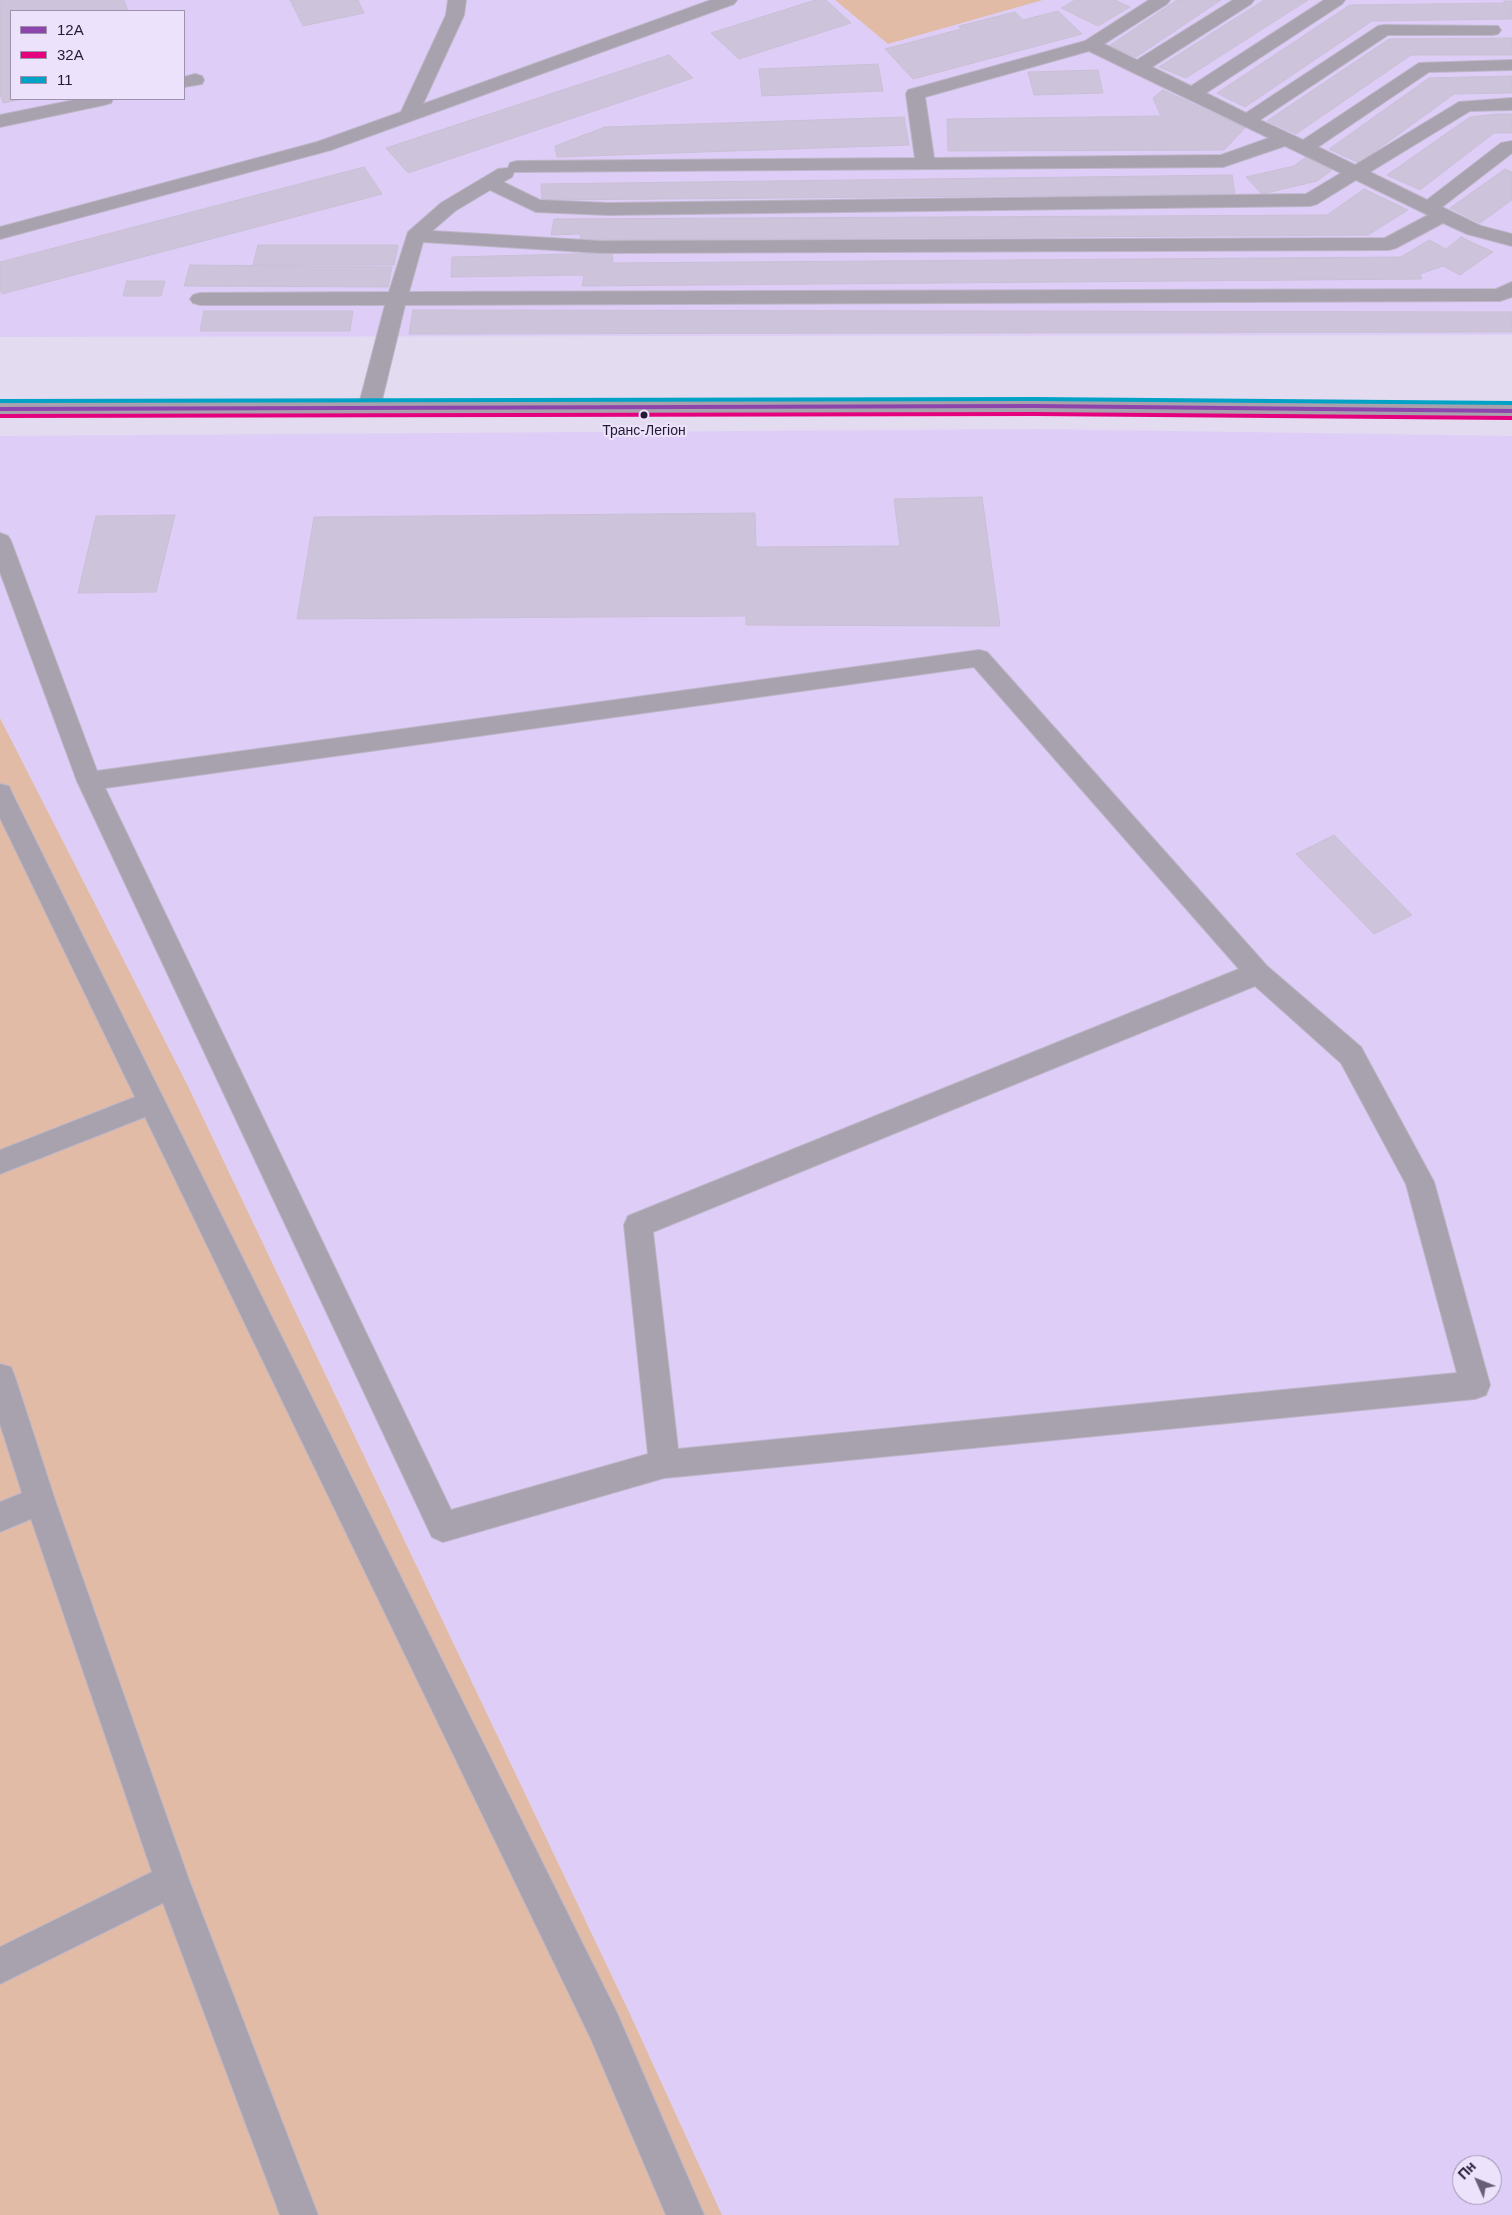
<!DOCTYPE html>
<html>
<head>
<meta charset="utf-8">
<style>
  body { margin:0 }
  #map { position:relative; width:1512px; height:2215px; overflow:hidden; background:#e3dbf0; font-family:Arial,sans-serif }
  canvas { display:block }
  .legend { position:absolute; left:10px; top:10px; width:175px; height:90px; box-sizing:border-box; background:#ece2fc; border:1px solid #9c92ac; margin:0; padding:6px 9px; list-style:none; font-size:15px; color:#251b34 }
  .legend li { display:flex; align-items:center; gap:10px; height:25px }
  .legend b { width:25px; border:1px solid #9c92ac }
  .north { position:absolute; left:1452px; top:2155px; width:50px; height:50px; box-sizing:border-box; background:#ece2fc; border:1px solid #9c92ac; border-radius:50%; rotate:314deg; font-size:14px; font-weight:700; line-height:20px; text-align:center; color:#251b34 }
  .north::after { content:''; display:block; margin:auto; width:18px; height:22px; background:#685e76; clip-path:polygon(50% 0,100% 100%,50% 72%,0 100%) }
</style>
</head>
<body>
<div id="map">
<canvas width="1512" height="2215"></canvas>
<ul class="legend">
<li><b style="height:6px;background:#8e44ad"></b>12А</li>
<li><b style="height:6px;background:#e5007d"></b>32А</li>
<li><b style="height:6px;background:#02a2c6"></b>11</li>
</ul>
<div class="north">Пн</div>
</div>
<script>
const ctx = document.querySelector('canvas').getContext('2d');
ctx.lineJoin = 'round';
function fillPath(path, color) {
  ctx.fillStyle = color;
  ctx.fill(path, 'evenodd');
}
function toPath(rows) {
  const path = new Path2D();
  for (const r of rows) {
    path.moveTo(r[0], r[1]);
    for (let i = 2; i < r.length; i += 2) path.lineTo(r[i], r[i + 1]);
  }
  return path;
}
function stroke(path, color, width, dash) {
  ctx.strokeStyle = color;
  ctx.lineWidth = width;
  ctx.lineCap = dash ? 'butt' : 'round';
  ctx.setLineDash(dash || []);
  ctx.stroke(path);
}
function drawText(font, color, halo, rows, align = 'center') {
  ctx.font = font + ' Arial,sans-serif';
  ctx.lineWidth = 4.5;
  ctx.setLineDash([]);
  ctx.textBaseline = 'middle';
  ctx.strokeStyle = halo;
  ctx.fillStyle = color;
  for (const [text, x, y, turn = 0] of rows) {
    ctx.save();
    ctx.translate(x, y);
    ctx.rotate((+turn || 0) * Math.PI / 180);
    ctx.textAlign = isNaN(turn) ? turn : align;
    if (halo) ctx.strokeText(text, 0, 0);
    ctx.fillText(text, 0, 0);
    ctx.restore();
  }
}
const built = toPath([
  [0,0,835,0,888,44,1043,0,1512,0,1512,335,0,337],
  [11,11,184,11,184,99,11,99],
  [1037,429,1512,436,1512,2215,722,2215,630,2014,187,1084,0,718,0,436],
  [1462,2165,1492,2165,1492,2195,1462,2195]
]);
const green = toPath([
  [835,0,1043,0,888,44],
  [0,718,187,1084,630,2014,722,2215,0,2215]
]);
const building = toPath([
  [0,0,124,0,128,11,11,11,11,99,24,99,3,103,0,94,0,0],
  [290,0,358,0,364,13,303,26,290,0],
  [815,0,826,0,851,23,739,59,711,33,815,0],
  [1075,0,1115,0,1130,7,1098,26,1061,8,1075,0],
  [1177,0,1221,0,1136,57,1109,46,1177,0],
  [1264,0,1308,0,1186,78,1159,67,1264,0],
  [1504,1,1512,1,1512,17,1504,1],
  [1505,3,1512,19,1372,21,1245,107,1217,93,1350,5,1505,3],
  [1058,11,1082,34,913,79,885,49,961,29,959,26,1015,12,1023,20,1058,11],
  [1512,38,1512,55,1411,55,1296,134,1267,121,1389,39,1512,38],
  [669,55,693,78,408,173,386,148,669,55],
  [878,64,883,91,762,96,759,69,878,64],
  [1098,70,1103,93,1034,95,1028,72,1098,70],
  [1512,76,1512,93,1454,94,1359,163,1329,149,1429,78,1512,76],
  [1163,90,1245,128,1224,150,948,151,947,119,1161,116,1153,98,1163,90],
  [1497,114,1512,114,1512,133,1494,133,1420,190,1387,175,1470,117,1497,114],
  [904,117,909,145,557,157,555,146,605,127,904,117],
  [1306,157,1332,170,1317,181,1262,194,1246,177,1294,166,1306,157],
  [364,167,382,194,2,294,0,290,0,262,364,167],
  [1505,169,1512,172,1512,200,1480,223,1450,208,1505,169],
  [1232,175,1235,194,542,200,541,184,1232,175],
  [1364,189,1408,210,1368,235,581,240,580,234,551,235,554,219,1327,215,1364,189],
  [1461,237,1493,252,1460,275,1443,266,1420,274,1422,279,582,286,584,275,451,277,452,257,612,253,613,263,1401,257,1429,240,1446,249,1461,237],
  [258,245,398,245,394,265,253,265,258,245],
  [190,265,392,267,388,287,184,286,190,265],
  [127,281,165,281,161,296,123,296,127,281],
  [413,310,1512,312,1512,332,409,334,413,310],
  [204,311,353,311,350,331,200,331,204,311],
  [982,497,1000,626,746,625,746,616,297,619,314,517,755,513,756,547,900,546,894,499,982,497],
  [175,515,156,592,78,593,96,516,175,515],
  [1334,835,1412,915,1374,934,1296,854,1334,835]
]);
const service = toPath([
  [448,0,466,0,464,15,423,104,711,0,737,0,734,4,331,150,0,239,0,227,317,142,401,112,446,15,448,0],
  [1149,0,1170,0,1167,4,1104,44,1137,60,1233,0,1254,0,1251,4,1152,67,1191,86,1324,0,1345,0,1342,4,1206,93,1246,113,1378,26,1384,25,1498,26,1501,30,1498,34,1492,35,1388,35,1260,120,1303,140,1419,63,1512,60,1512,70,1429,72,1318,147,1355,165,1459,102,1512,98,1512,110,1470,111,1370,172,1427,200,1501,143,1512,141,1512,153,1442,207,1481,226,1512,234,1512,246,1467,234,1443,223,1396,248,1389,250,601,253,423,242,409,292,1496,289,1512,282,1512,297,1500,301,405,305,380,408,377,413,369,415,361,413,358,408,385,305,200,305,193,303,190,299,193,295,200,293,389,292,408,232,441,203,498,169,508,168,510,163,517,161,915,158,906,94,908,90,1085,41,1149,0],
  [1089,51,1132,72,1269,138,1221,155,934,158,925,97,1089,51],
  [1285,146,1341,173,1306,194,608,203,540,200,503,182,512,177,514,172,1223,167,1285,146],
  [1356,180,1428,215,1385,238,601,241,432,231,455,211,490,190,536,212,608,215,1310,206,1317,204,1356,180],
  [195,74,202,76,204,80,202,84,184,87,184,77,195,74],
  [79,99,113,99,111,103,104,105,0,127,0,115,79,99],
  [0,533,8,536,11,541,97,771,979,650,987,652,1267,966,1361,1047,1434,1182,1490,1385,1486,1395,1475,1399,664,1478,443,1542,432,1537,77,781,0,572,0,533],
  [974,667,1239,969,628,1216,624,1225,648,1454,451,1510,105,788,974,667],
  [1255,986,1341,1063,1406,1184,1457,1373,678,1449,653,1232,1255,986],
  [0,784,9,786,12,793,617,2013,704,2215,666,2215,591,2039,145,1117,0,1174,0,1150,135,1097,0,818,0,784],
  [0,1364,11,1367,15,1377,55,1500,189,1880,318,2215,280,2215,163,1903,0,1984,0,1947,152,1872,31,1519,0,1532,0,1502,22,1493,0,1424,0,1364]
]);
const minor = toPath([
  [1034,399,1512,404,1512,418,1034,413,0,416,0,402,1034,399]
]);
const bus1 = toPath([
  [0,409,1034,406,1512,411]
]);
const bus2 = toPath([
  [0,416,1034,414,1512,418]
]);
const bus3 = toPath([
  [0,401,1034,399,1512,403]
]);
const markers = [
  [644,415,4.5,"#251b34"]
];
const farBusnames = [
  ["Транс-Легіон",644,431]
];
fillPath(built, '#decef7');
fillPath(green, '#e1bba5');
fillPath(building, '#cdc4db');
stroke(building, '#c9c0d6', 1);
stroke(service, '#beb6c9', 2);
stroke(minor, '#beb6c9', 2);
fillPath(service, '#a7a2ae');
fillPath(minor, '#a7a2ae');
stroke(bus1, '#8e44ad', 4);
stroke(bus2, '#e5007d', 4);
stroke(bus3, '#02a2c6', 4);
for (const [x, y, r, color] of markers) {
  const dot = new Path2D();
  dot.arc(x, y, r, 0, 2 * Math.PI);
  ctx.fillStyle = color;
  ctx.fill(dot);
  stroke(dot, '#ece2fc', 2);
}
drawText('14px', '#251b34', '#ece2fc', farBusnames);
</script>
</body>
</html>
